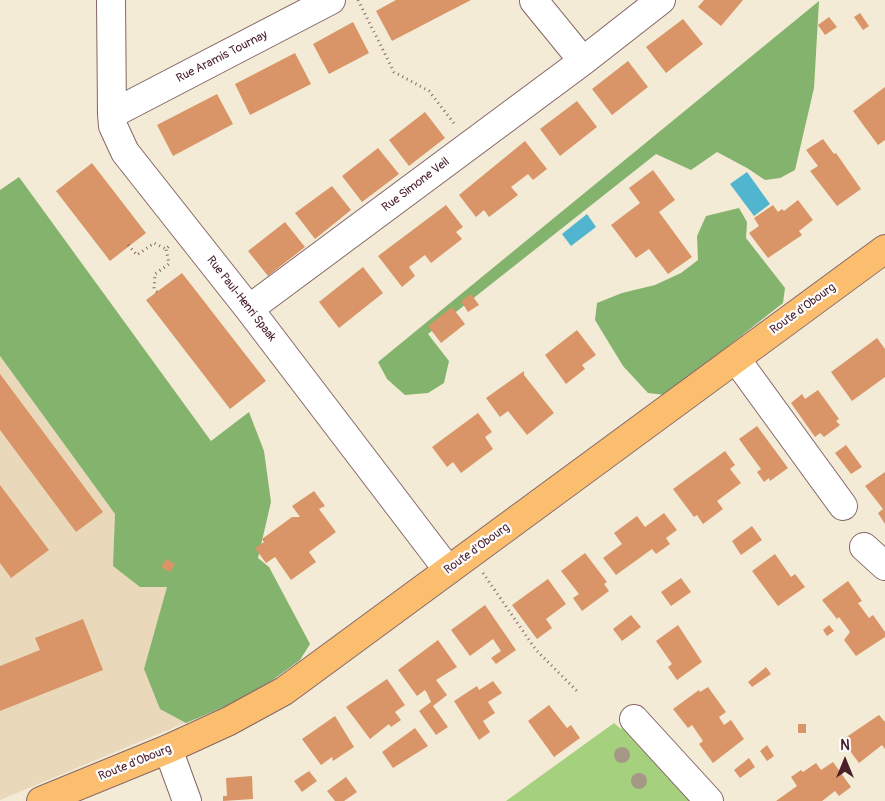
<!DOCTYPE html>
<html>
<head>
<meta charset="utf-8">
<style>
  body { margin:0 }
  #map { position:relative; width:885px; height:801px; overflow:hidden; background:#f3ebd6; font-family:Pangolin,sans-serif }
  canvas { display:block }
  .north { position:absolute; left:820px; top:736px; width:50px; height:50px; -webkit-text-stroke:4px #fff; paint-order:stroke; rotate:0deg; font-size:14px; font-weight:700; line-height:20px; text-align:center; color:#4a1f2b }
  .north::after { content:''; display:block; margin:auto; width:18px; height:22px; background:#4a1f2b; clip-path:polygon(50% 0,100% 100%,50% 72%,0 100%) }
</style>
</head>
<body>
<div id="map">
<canvas width="885" height="801"></canvas>
<div class="north">N</div>
</div>
<script>
const ctx = document.querySelector('canvas').getContext('2d');
ctx.lineJoin = 'round';
function fillPath(path, color) {
  ctx.fillStyle = color;
  ctx.fill(path, 'evenodd');
}
function toPath(rows) {
  const path = new Path2D();
  for (const r of rows) {
    path.moveTo(r[0], r[1]);
    for (let i = 2; i < r.length; i += 2) path.lineTo(r[i], r[i + 1]);
  }
  return path;
}
function stroke(path, color, width, dash) {
  ctx.strokeStyle = color;
  ctx.lineWidth = width;
  ctx.lineCap = dash ? 'butt' : 'round';
  ctx.setLineDash(dash || []);
  ctx.stroke(path);
}
function drawText(font, color, halo, rows, align = 'center') {
  ctx.font = font + ' Pangolin,sans-serif';
  ctx.lineWidth = 4.5;
  ctx.setLineDash([]);
  ctx.textBaseline = 'middle';
  ctx.strokeStyle = halo;
  ctx.fillStyle = color;
  for (const [text, x, y, turn = 0] of rows) {
    ctx.save();
    ctx.translate(x, y);
    ctx.rotate((+turn || 0) * Math.PI / 180);
    ctx.textAlign = isNaN(turn) ? turn : align;
    if (halo) ctx.strokeText(text, 0, 0);
    ctx.fillText(text, 0, 0);
    ctx.restore();
  }
}
const built = toPath([
  [0,356,115,514,114,566,269,567,310,644,300,660,252,695,0,800]
]);
const green = toPath([
  [634,719,709,801,506,801,614,723,621,729]
]);
const forest = toPath([
  [819,1,814,88,795,170,780,178,765,180,747,168,717,152,691,170,656,154,428,334,449,361,444,383,428,393,405,395,387,379,378,362],
  [19,177,211,441,249,412,264,451,271,502,258,558,269,567,310,644,300,660,252,695,186,723,160,709,144,669,167,587,140,587,113,566,115,514,0,356,0,190],
  [739,208,747,222,746,238,785,288,783,303,666,395,648,393,623,366,595,320,597,303,622,293,655,285,681,273,698,260,697,236,706,216]
]);
const water = toPath([
  [747,172,770,204,754,216,730,184],
  [587,214,596,227,571,246,562,234]
]);
const building = toPath([
  [396,0,471,0,392,41,376,11],
  [704,0,743,0,721,26,698,7],
  [860,13,869,26,863,30,854,17],
  [829,17,837,27,825,35,818,25],
  [683,19,703,44,666,73,646,47],
  [353,22,369,53,329,74,313,44],
  [295,53,311,84,250,115,235,84],
  [628,61,648,87,612,115,592,89],
  [885,87,885,140,878,145,853,111],
  [217,94,233,124,173,156,157,125],
  [577,101,597,127,560,156,540,129],
  [425,112,445,138,409,166,389,140],
  [823,139,834,154,836,153,861,189,837,206,810,171,818,166,806,150],
  [525,141,547,169,533,180,528,174,511,187,518,195,489,217,484,210,476,217,459,195],
  [378,148,399,174,362,202,342,176],
  [92,163,146,233,110,261,56,191],
  [653,170,675,200,659,212,692,257,668,274,649,249,636,258,611,225,640,203,629,188],
  [332,186,351,210,315,239,295,213],
  [798,200,813,220,799,231,802,235,768,258,749,233,759,226,754,218,773,205,778,212,782,209,784,211],
  [446,205,463,227,456,232,462,239,431,263,425,255,409,267,415,276,402,287,378,256],
  [285,222,305,247,268,276,248,251],
  [363,267,383,293,339,328,319,302],
  [182,273,266,381,230,409,146,300],
  [471,294,479,305,468,312,461,301],
  [452,307,465,324,441,343,428,326],
  [577,330,596,355,582,365,585,369,566,384,545,355],
  [877,338,885,349,885,377,852,401,831,372],
  [524,371,524,375,554,413,527,435,508,411,500,417,486,398],
  [0,374,103,512,76,532,0,430],
  [818,390,839,419,836,421,840,425,824,437,820,433,815,437,791,403,802,394,805,399],
  [478,413,492,432,485,437,493,449,461,473,453,462,447,467,432,447],
  [757,426,788,468,770,481,769,478,764,482,757,472,761,469,739,439],
  [846,445,862,467,851,474,835,453],
  [725,451,735,465,730,469,741,483,717,501,723,509,703,524,697,515,694,517,673,489],
  [885,472,885,524,878,513,883,509,865,486],
  [0,485,49,550,11,578,0,563],
  [314,491,325,506,319,509,336,532,309,552,316,562,291,580,275,557,266,563,255,548,264,542,262,539,292,517,300,517,292,506],
  [664,513,677,530,666,538,670,544,656,554,652,549,616,575,603,558,622,544,614,533,637,516,645,527],
  [752,526,762,540,741,555,732,541],
  [585,553,607,582,604,584,609,591,582,611,573,598,579,594,561,571],
  [775,554,791,577,795,574,805,587,778,606,752,571],
  [166,559,175,564,170,572,161,567],
  [681,578,691,592,671,606,661,592],
  [548,579,566,604,546,619,552,628,537,639,512,605],
  [848,581,862,601,858,603,869,618,873,615,885,632,885,637,856,656,844,640,850,632,839,617,837,619,822,600],
  [485,605,516,650,496,664,491,658,501,651,493,639,470,656,451,630],
  [631,615,641,627,622,641,613,629],
  [83,619,103,670,0,711,0,666,40,650,35,638],
  [678,625,702,662,677,680,668,667,672,664,656,641],
  [829,625,834,631,827,636,823,630],
  [438,640,457,667,436,680,447,695,433,706,448,727,436,735,419,711,431,702,427,693,425,690,417,696,398,670],
  [766,667,771,674,752,687,748,682],
  [387,679,405,705,395,712,401,720,391,727,389,724,370,739,346,707],
  [493,681,502,693,488,702,495,713,483,721,490,732,479,740,454,701,477,686,479,690],
  [708,687,726,712,719,717,724,725,731,720,744,739,713,763,699,744,703,741,692,725,688,728,673,709,699,690,700,692],
  [549,705,567,728,571,725,580,738,554,757,528,721],
  [879,715,885,722,885,749,882,745,859,763,842,740],
  [335,716,354,747,333,761,332,757,321,765,302,739],
  [798,724,806,724,806,733,798,733],
  [415,728,428,746,393,768,382,752],
  [767,745,774,756,767,761,760,751],
  [749,758,755,767,740,778,734,770],
  [833,762,851,787,839,796,835,791,822,801,776,801,797,786,791,777,801,770,803,772,816,763,821,770],
  [309,771,317,781,302,792,294,781],
  [252,776,253,799,223,801,223,796,227,796,226,778],
  [346,777,357,792,344,801,335,801,327,791]
]);
const path = toPath([
  [358,0,394,72,429,91,456,126],
  [128,245,137,255,154,243,166,249,170,245],
  [157,292,154,289,155,274,169,264,166,249],
  [483,573,536,650,578,692]
]);
const minor = toPath([
  [111,0,112,114,113,126,125,152,249,309,448,570],
  [536,0,534,1,583,61],
  [112,114,331,0],
  [249,309,583,61,661,0],
  [736,359,843,506],
  [864,547,885,566],
  [634,719,709,801],
  [168,749,187,801]
]);
const major = toPath([
  [41,801,168,749,229,721,284,691,885,249]
]);
const trees = [
  [622,755],
  [639,781]
];
const streetNames = [
  ["Rue Aramis Tournay",222,57,-27],
  ["Rue Simone Veil",416,185,-37],
  ["Rue Paul-Henri Spaak",241,299,52],
  ["Route d'Obourg",803,309,-36],
  ["Route d'Obourg",477,549,-36],
  ["Route d'Obourg",135,763,-22]
];
fillPath(built, '#e9d9ba');
fillPath(green, '#a5d17e');
fillPath(forest, '#84b36d');
fillPath(water, '#51b5d0');
fillPath(building, '#d99568');
stroke(minor, '#856667', 30);
stroke(major, '#856667', 30);
stroke(path, '#856667', 3, [1, 4]);
stroke(minor, '#fff', 28);
stroke(major, '#fbbe6e', 28);
ctx.fillStyle = '#a59886';
for (const [x, y] of trees) {
  ctx.beginPath();
  ctx.arc(x, y, 8, 0, 2 * Math.PI);
  ctx.fill();
}
drawText('12px', '#4a1f2b', '#fff', streetNames);
</script>
</body>
</html>
